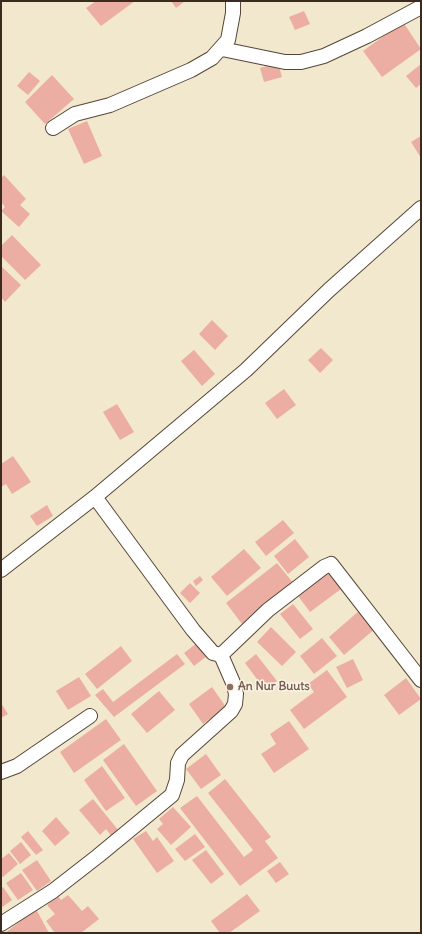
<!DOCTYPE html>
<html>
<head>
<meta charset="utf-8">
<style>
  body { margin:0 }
  #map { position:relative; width:422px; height:934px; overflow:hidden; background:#f2e8cd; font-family:Delius,sans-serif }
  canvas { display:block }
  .frame { position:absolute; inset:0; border:2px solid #3b2a1e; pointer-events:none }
</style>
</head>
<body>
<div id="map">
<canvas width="422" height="934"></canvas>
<div class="frame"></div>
</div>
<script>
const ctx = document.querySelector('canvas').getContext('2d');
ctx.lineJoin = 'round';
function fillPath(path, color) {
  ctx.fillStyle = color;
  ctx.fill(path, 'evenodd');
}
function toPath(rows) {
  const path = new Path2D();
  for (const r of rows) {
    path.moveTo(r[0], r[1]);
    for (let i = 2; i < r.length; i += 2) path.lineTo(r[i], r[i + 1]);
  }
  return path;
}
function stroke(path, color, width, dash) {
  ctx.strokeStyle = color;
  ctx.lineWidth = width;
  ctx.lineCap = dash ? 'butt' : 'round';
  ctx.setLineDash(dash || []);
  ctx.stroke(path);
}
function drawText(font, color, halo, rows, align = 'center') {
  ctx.font = font + ' Delius,sans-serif';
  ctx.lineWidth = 3;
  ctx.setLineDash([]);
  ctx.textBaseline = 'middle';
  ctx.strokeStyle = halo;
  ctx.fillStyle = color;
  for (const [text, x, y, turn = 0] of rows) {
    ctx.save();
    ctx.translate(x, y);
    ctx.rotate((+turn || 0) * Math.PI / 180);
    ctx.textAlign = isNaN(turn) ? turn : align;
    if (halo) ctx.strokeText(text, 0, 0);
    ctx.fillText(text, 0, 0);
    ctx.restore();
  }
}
const building = toPath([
  [96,1,135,1,101,26,86,8],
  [171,1,185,1,176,8],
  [304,11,310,24,295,30,289,17],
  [403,22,421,49,382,77,363,51],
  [278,63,282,77,264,82,260,68],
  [421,64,421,84,416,88,406,76],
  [29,72,40,81,28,95,17,86],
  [52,75,74,99,45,124,25,102],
  [87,121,102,156,84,164,68,129],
  [421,136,421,158,411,142],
  [4,175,26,199,20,205,30,214,19,227,1,211,5,207,1,202,1,178],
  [12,235,41,265,25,280,1,256,1,246],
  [1,266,21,285,5,302,1,297],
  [212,320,228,336,215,350,199,334],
  [321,348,333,360,320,373,308,360],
  [194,350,215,374,202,386,181,361],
  [284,389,296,405,277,419,265,403],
  [117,404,134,432,120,440,103,412],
  [13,456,31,482,12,494,6,484,1,487,1,464],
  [47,505,53,516,37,526,30,516],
  [283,520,294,533,266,556,255,542],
  [295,539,309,557,288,574,274,556],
  [244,549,261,568,227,596,211,577],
  [277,563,294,584,242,624,226,603],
  [329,566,345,586,310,612,295,592],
  [200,576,203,580,196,586,193,581],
  [190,583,200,593,190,603,180,593],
  [293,604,313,629,300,639,280,614],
  [360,610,376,628,344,655,329,637],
  [271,627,296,652,282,666,257,642],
  [322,638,337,656,314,674,300,656],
  [197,643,207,656,194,666,184,653],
  [121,646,132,661,97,689,85,674],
  [177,654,185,664,114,717,95,695,103,689,113,702],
  [256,654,277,681,265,690,245,663],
  [353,659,363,680,347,688,336,667],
  [327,670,347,697,304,729,290,710,314,692,308,684],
  [79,677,91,696,68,710,56,691],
  [406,678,421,699,399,715,384,695],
  [212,687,226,707,203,724,189,704],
  [159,691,175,710,147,733,131,714],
  [1,703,8,714,1,718],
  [106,719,121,740,74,773,60,752],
  [289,721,309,749,274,773,261,754,276,744,270,734],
  [124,744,157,791,136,806,103,760],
  [206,754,221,775,201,789,186,769],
  [102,766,125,798,106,811,84,780],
  [225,779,271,837,265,841,278,858,240,886,180,808,197,796,244,857,253,850,208,793],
  [93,799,119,831,112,837,106,829,100,835,79,810],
  [173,807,191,827,171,845,157,829,163,824,159,819],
  [56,817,70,833,55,846,42,831],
  [28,831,43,850,36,855,21,837],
  [146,831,153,841,157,837,174,861,157,873,133,839],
  [195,834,205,847,185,861,175,849],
  [21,842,31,855,20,864,10,851],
  [206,850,224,874,211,884,192,860],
  [9,853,18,864,3,877,1,875,1,859],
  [37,860,51,881,37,891,22,870],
  [280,862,289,874,276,883,267,871],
  [21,873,33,890,18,900,6,883],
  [3,887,12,900,1,908,1,888],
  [247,894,260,911,229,933,220,933,211,921],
  [68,895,82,911,88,906,99,919,81,933,55,933,46,921,55,914,47,905,58,896,61,900],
  [36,909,49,933,5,933]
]);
const minor = toPath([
  [222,49,285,62,301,62,324,56,367,36,421,7],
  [53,128,75,114,110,105,191,70,212,58,228,40,233,13,233,1],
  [95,497,193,630,213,653,221,655,268,610,324,567,331,564,421,680],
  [1,570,95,497,246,370,329,290,421,208],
  [1,772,17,766,90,716],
  [1,924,53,891,98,856,172,795,177,780,178,763,182,755,231,711,235,704,236,694,234,685,221,655]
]);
const markers = [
  [230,687,4,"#8d6e63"]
];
const educationNames = [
  ["An Nur Buuts",238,687]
];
fillPath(building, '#ecaea3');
stroke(minor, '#564638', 16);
stroke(minor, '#fff', 14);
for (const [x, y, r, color] of markers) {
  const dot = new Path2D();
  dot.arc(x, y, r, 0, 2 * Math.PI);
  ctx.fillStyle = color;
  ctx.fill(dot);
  stroke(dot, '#fcf5e5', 1.5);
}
drawText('bold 12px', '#785e54', '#fcf5e5', educationNames, 'left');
</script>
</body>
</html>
